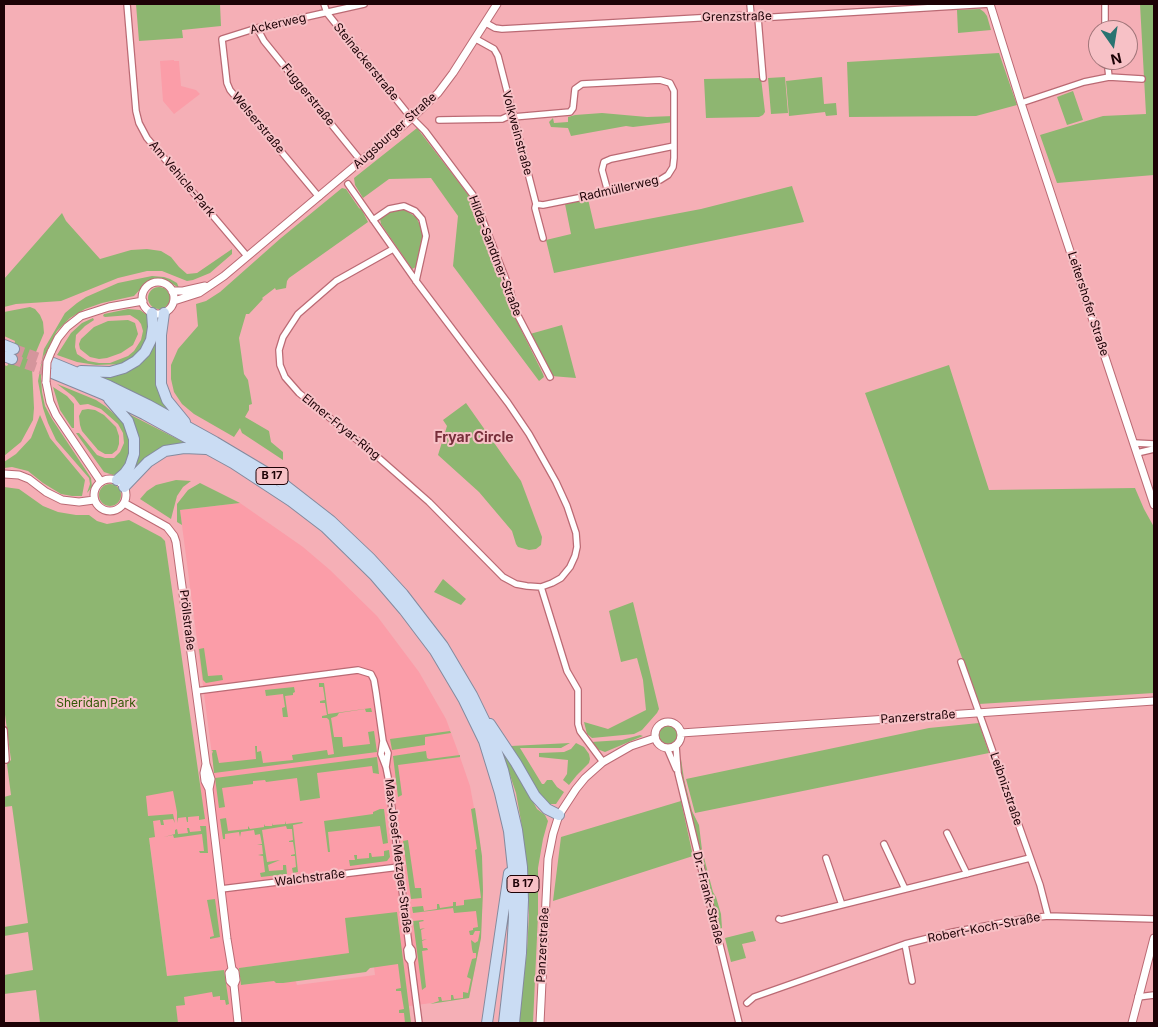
<!DOCTYPE html>
<html>
<head>
<meta charset="utf-8">
<style>
  body { margin:0 }
  #map { position:relative; width:1158px; height:1027px; overflow:hidden; background:#f5afb6; font-family:Inter,sans-serif }
  canvas { display:block }
  .frame { position:absolute; inset:0; border:5px solid #1d0206; pointer-events:none }
  .north { position:absolute; left:1088px; top:20px; width:50px; height:50px; box-sizing:border-box; background:#f7c1c6; border:1px solid #a07579; border-radius:50%; rotate:167deg; font-size:14px; font-weight:700; line-height:20px; text-align:center; color:#1d0206 }
  .north::after { content:''; display:block; margin:auto; width:18px; height:22px; background:#297371; clip-path:polygon(50% 0,100% 100%,50% 72%,0 100%) }
</style>
</head>
<body>
<div id="map">
<canvas width="1158" height="1027"></canvas>
<div class="frame"></div>
<div class="north">N</div>
</div>
<script>
const ctx = document.querySelector('canvas').getContext('2d');
ctx.lineJoin = 'round';
function fillPath(path, color) {
  ctx.fillStyle = color;
  ctx.fill(path, 'evenodd');
}
function toPath(rows) {
  const path = new Path2D();
  for (const r of rows) {
    if (r.length === 3) {
      path.moveTo(r[0] + r[2], r[1]);
      path.arc(r[0], r[1], r[2], 0, 2 * Math.PI);
      continue;
    }
    path.moveTo(r[0], r[1]);
    for (let i = 2; i < r.length; i += 2) path.lineTo(r[i], r[i + 1]);
  }
  return path;
}
function stroke(path, color, width, dash) {
  ctx.strokeStyle = color;
  ctx.lineWidth = width;
  ctx.lineCap = dash ? 'butt' : 'round';
  ctx.setLineDash(dash || []);
  ctx.stroke(path);
}
function drawText(font, color, halo, rows, align = 'center') {
  ctx.font = font + ' Inter,sans-serif';
  ctx.lineWidth = 4;
  ctx.setLineDash([]);
  ctx.textBaseline = 'middle';
  ctx.strokeStyle = halo;
  ctx.fillStyle = color;
  for (const [text, x, y, turn = 0] of rows) {
    ctx.save();
    ctx.translate(x, y);
    ctx.rotate((+turn || 0) * Math.PI / 180);
    ctx.textAlign = isNaN(turn) ? turn : align;
    if (halo) ctx.strokeText(text, 0, 0);
    ctx.fillText(text, 0, 0);
    ctx.restore();
  }
}
const built = toPath([
  [174,60,174,61,179,61,181,86,196,90,200,94,174,114,163,101,160,61],
  [240,503,303,547,330,570,377,616,419,672,446,719,460,757,470,786,480,840,483,891,481,938,469,998,409,1006,411,1023,172,1023,169,994,226,987,224,973,224,970,167,976,143,791,200,783,215,778,180,510],
  [372,950,375,975,297,985,295,978,241,985,240,968]
]);
const green = toPath([
  [136,4,220,4,221,26,182,30,183,38,139,41],
  [1140,4,1154,4,1154,175,1057,183,1040,135,1103,116,1146,114],
  [980,9,984,12,987,16,991,30,958,33,957,10],
  [999,53,1017,105,976,116,849,117,847,62],
  [785,77,788,113,771,114,768,78],
  [822,77,824,104,836,103,837,115,826,116,825,112,789,116,786,81],
  [761,78,765,112,763,115,759,117,706,118,704,79],
  [1073,91,1083,120,1067,125,1057,97],
  [602,113,647,117,674,116,674,122,633,127,626,126,571,136,568,128,551,127,549,122,553,118,554,123,568,122,568,117,575,115],
  [417,128,470,197,505,286,510,307,543,374,544,377,539,381,453,266,458,216,431,178,389,179,363,198,355,185,354,178],
  [792,186,804,222,554,273,546,240,571,234,565,204,588,199,595,229,701,209],
  [342,188,346,189,359,208,362,210,368,222,289,278,287,281,286,288,276,290,275,288,262,298,263,299,249,314,246,314,239,338,244,374,248,380,252,404,249,405,249,410,245,417,269,431,271,442,283,452,283,460,242,433,240,428,234,437,194,414,182,404,174,392,171,379,171,365,178,349,198,326,196,304,206,301,220,292,281,238],
  [398,209,405,210,416,217,423,231,422,244,416,267,412,269,381,224,380,219,383,215],
  [62,213,66,221,100,259,131,250,147,249,161,251,171,257,179,267,187,274,197,273,232,249,232,254,210,273,193,280,187,281,162,271,147,271,118,278,61,301,16,304,4,307,4,279],
  [152,276,164,277,170,279,177,283,179,288,166,280,153,279,146,283,134,296,102,303,85,309,70,318,57,331,44,357,41,377,42,392,45,406,52,419,91,478,92,487,87,493,90,484,89,478,56,440,48,423,43,408,38,381,44,349,65,313,77,303,86,297,118,283],
  [159,298,11],
  [30,307,35,309,40,315,43,322,44,333,36,352,32,368,34,408,33,420,21,442,4,456,4,365,7,366,11,360,15,341,4,336,4,312],
  [128,309,140,310,147,315,149,319,149,336,140,353,124,364,96,365,77,362,57,355,71,333,82,323,93,318,94,320,85,326,76,335,75,347,77,354,88,361,99,363,110,363,128,356,134,351,141,340,143,331,141,324,138,320,130,315,105,317,103,316,104,314],
  [157,319,159,319,157,339,168,411,100,377,119,375,135,366],
  [128,320,135,323,138,334,133,345,121,353,107,358,99,359,90,357,80,349,79,344,81,339,94,327,108,321],
  [562,325,576,378,551,376,530,334],
  [949,365,989,490,1135,488,1144,509,1154,527,1154,693,979,704,865,393],
  [57,384,96,400,105,406,119,418,120,417,125,427,130,445,129,455,121,472,113,475,104,472,76,433,79,433,97,455,105,458,114,458,120,452,124,443,123,433,118,424,101,409,88,404,80,405,74,397],
  [53,387,67,396,74,404,74,428,72,428,60,410],
  [466,403,521,481,542,537,541,545,536,549,529,550,518,547,516,544,512,531,479,492,438,455,447,426,443,420],
  [88,409,95,410,104,415,116,427,119,436,119,444,117,450,112,454,105,454,98,450,82,431,80,425,79,416,82,410],
  [127,413,187,444,167,446,150,454,125,481,138,435,134,424],
  [40,415,50,438,85,480,82,496,72,496,61,494,43,483,28,471,12,467,4,468,4,462,16,454,31,438],
  [176,480,191,481,183,487,177,496,171,519,140,499,147,491,156,485],
  [200,483,240,503,180,510,182,525,177,522,177,504,188,490],
  [110,495,11],
  [4,487,19,489,43,506,58,512,76,515,89,515,97,521,107,524,129,520,161,537,165,541,205,819,199,820,199,816,188,817,188,822,187,822,186,817,178,818,177,823,177,812,173,791,146,796,148,816,173,814,175,823,173,819,163,820,164,825,161,825,160,820,153,821,155,837,149,838,167,976,224,970,229,1004,226,1005,225,1000,220,1000,220,996,213,997,212,992,184,997,185,1005,176,1006,178,1023,40,1023,36,990,4,994,4,975,33,970,28,932,4,936,4,927,28,923,12,806,4,807,4,797,11,795,7,764,11,760,4,707],
  [443,579,466,599,461,605,434,592],
  [633,602,659,709,657,713,642,730,634,734,592,738,587,734,584,722,608,729,646,710,643,680,637,658,621,662,609,611],
  [204,648,208,676,222,675,223,680,206,683,203,680,199,649],
  [319,683,324,683,328,714,371,708,372,712,366,712,365,709,339,713,337,716,331,718,334,737,342,737,343,747,370,744,368,732,374,731,377,752,214,773,212,754,213,751,211,750,216,750,219,763,256,759,255,746,257,746,257,752,261,751,263,763,293,760,292,755,327,750,328,755,334,754,329,720,327,718,322,718,322,716,327,715,325,703,320,703,320,701,325,700,323,687,319,687],
  [294,687,295,692,293,693,293,695,285,696,288,717,283,717,282,708,285,707,283,694,266,696,265,690],
  [979,723,989,753,695,813,686,779,929,728],
  [668,735,10],
  [450,731,451,733,425,737,425,745,392,750,390,739],
  [640,735,643,736,605,752,597,749,591,742,622,740],
  [570,743,561,748,520,748,542,784,544,784,547,780,552,780,557,787,564,792,556,804,546,804,541,799,511,746],
  [576,743,584,747,589,754,590,759,589,763,577,775,569,785,563,780,567,774,568,760,539,757,539,753,564,752,571,749],
  [426,751,427,758,429,759,460,755,460,757,398,765,402,795,398,797,393,756],
  [502,751,505,751,537,809,545,815,548,821,543,839,538,868,538,915,533,1023,519,1023,527,950,529,915,527,869,521,821,516,793],
  [377,757,379,774,373,773,372,766,317,773,320,798,300,801,297,778,266,782,265,780,253,781,253,784,222,788,225,807,219,808,215,778],
  [679,759,681,759,684,779,692,811,699,825,702,850,713,892,716,897,721,914,722,928,719,929,683,779],
  [681,801,693,856,553,901,561,837],
  [475,808,482,856,483,891,481,938,469,998,430,1004,439,1001,438,997,441,997,442,1001,451,1000,451,995,453,995,454,999,463,998,463,992,468,993,471,979,467,977,472,959,476,958,476,953,473,953,472,949,471,940,475,943,478,941,480,931,475,931,473,935,470,935,469,931,473,930,473,928,478,927,476,911,454,913,453,908,413,913,412,907,423,906,424,911,437,909,437,904,439,904,440,908,453,906,453,902,456,902,456,906,464,905,464,900,481,898,475,850,477,849,471,809],
  [380,809,384,809,388,843,383,844,380,826,328,832,330,852,328,852,324,821,373,814,373,812],
  [226,818,228,831,248,829,248,826,250,829,264,827,264,824,265,826,272,826,273,823,273,825,285,824,285,821,286,824,302,822,303,823,293,825,298,872,293,873,292,868,296,867,295,856,291,856,291,855,295,854,293,842,289,842,289,841,293,840,292,829,287,829,286,826,262,830,267,862,280,860,268,865,269,871,283,870,283,865,286,865,287,874,261,877,260,873,265,872,263,856,258,855,263,854,262,845,257,844,262,844,260,834,255,835,254,830,241,832,240,837,239,832,225,834,225,839,223,839,220,819],
  [200,826,206,826,208,853,200,853,199,851,204,851,202,834,174,838,173,835,164,837,175,834,175,830,177,829,178,834,188,833,187,828,189,828,190,832,201,831],
  [408,840,415,888,421,888,422,898,411,899,403,841],
  [389,850,390,857,387,861,350,866,349,860,355,860,354,855,357,855,357,859,369,858,369,853,371,853,372,857,384,856,384,851],
  [215,899,220,937,210,939,210,937,214,936,207,900],
  [397,912,411,1023,405,1023,404,1013,399,1013,399,1010,404,1009,401,991,396,991,396,989,401,988,398,964,370,968,366,972,283,983,276,983,274,981,241,985,239,968,349,953,345,918],
  [423,920,424,921,419,922,420,929,425,928,421,930,422,940,427,939,422,941,423,948,427,948,428,950,422,951,426,987,422,990,413,921],
  [753,931,756,941,742,944,746,958,731,962,725,938]
]);
const trunkTunnel = toPath([
  [14,349,53,363],
  [12,359,52,373]
]);
const minor = toPath([
  [127,4,136,111,139,123,147,138,247,256],
  [324,4,327,13,408,114,425,131,473,195,510,290,515,310,550,377],
  [750,4,751,15],
  [1105,4,1105,30],
  [758,18,763,78],
  [486,23,495,28,502,29,751,15,758,18,990,4],
  [257,28,264,41,361,161],
  [476,39,494,49,498,56,536,204,535,208,543,238],
  [1107,60,1109,77],
  [1021,103,1084,82,1109,77,1142,79],
  [513,117,570,112,573,108,575,89,582,84,660,80,670,83,674,91,674,158,673,167,668,175,660,180,608,192,543,205,536,204],
  [439,120,502,119,513,114],
  [348,184,416,281,508,403,529,434,556,482,567,506,576,533,577,547,575,556,570,567,561,578,552,583,541,587,527,586,516,584,503,577,429,502,372,452,299,393,285,377,280,365,279,350,283,337,298,314,336,281,393,249],
  [608,192,602,170,604,162,611,159,674,146],
  [319,197,230,90,227,83,222,39,257,28,364,4],
  [373,220,389,209,404,206,415,211,422,219,426,236,416,281],
  [1134,443,1154,444],
  [1137,453,1154,449],
  [541,587,567,671,578,690,578,724,580,731,603,762],
  [961,662,1040,885,1048,916],
  [196,691,358,670,371,674,374,680,376,692,383,741,381,754,386,767,388,777,409,946,412,950,413,957,411,962,419,1023],
  [4,730,6,760],
  [383,741,388,753,386,767],
  [676,746,678,773,739,1023],
  [667,748,676,769],
  [947,833,967,874],
  [884,844,905,889],
  [826,858,842,905],
  [221,889,399,867],
  [779,919,781,920,1030,858],
  [905,944,912,981],
  [409,946,407,950,408,958,411,962],
  [1138,997,1154,995],
  [747,1003,754,997,905,944,953,932,1023,919,1048,916,1154,919]
]);
const tertiary = toPath([
  [990,4,1021,103,1154,505],
  [158,298,16],
  [172,291,183,291,205,286],
  [174,301,199,293,224,276,412,118,438,93,453,73,497,4],
  [51,352,58,338,67,327,81,316,109,307,143,301],
  [46,382,50,402,56,415,101,482],
  [4,474,19,475,29,479,46,492,62,500,79,502,94,500],
  [110,495,16],
  [124,503,167,527,174,536,176,542,206,764,211,779,209,789,227,939,232,969,235,972,236,980,234,985,238,1023],
  [668,735,13],
  [681,733,1154,701],
  [206,764,204,773,205,781,209,789],
  [232,969,229,973,230,981,234,985],
  [540,1023,548,859,553,834,559,815,576,789,585,778,603,762,631,746,655,738],
  [1132,1023,1154,938]
]);
const trunk = toPath([
  [164,313,161,335,161,384,167,400,185,422],
  [4,345,14,349],
  [4,356,12,359],
  [53,363,109,386,148,405,215,442,277,479,331,521,370,558,403,594,443,646,472,695,490,732,503,770,517,830,522,867,523,900,521,953,514,1023],
  [81,371,110,372,124,368,136,361,145,352,151,340,153,327,152,313],
  [52,373,105,395,144,414,233,463,291,501,325,527,375,576,404,610,435,651,464,700,484,741,500,793,509,831,513,868,514,917,512,952,504,1023],
  [109,399,128,421,134,439,134,454,130,466,125,473,117,480],
  [124,487,148,462,165,451,184,448,206,449],
  [490,724,516,763,535,796,547,809,559,815],
  [487,1023,509,873]
]);
const tertiaryBridge = toPath([
  [46,382,47,362,51,352]
]);
const shields = [
  [272,476,32],
  [523,884,32]
];
const shieldNames = [
  ["B 17",272,476],
  ["B 17",523,884]
];
const streetNames = [
  ["Grenzstraße",737,17,-1],
  ["Ackerweg",278,24,-13],
  ["Steinackerstraße",366,62,51],
  ["Fuggerstraße",308,95,51],
  ["Welserstraße",258,123,50],
  ["Augsburger Straße",395,131,-42],
  ["Volkweinstraße",517,133,75],
  ["Am Vehicle-Park",182,179,50],
  ["Radmüllerweg",619,189,-13],
  ["Hilda-Sandtner-Straße",495,256,69],
  ["Leitershofer Straße",1088,304,72],
  ["Elmer-Fryar-Ring",341,427,39],
  ["Pröllstraße",187,620,83],
  ["Panzerstraße",918,717,-4],
  ["Leibnizstraße",1006,789,71],
  ["Max-Josef-Metzger-Straße",398,856,83],
  ["Walchstraße",310,878,-7],
  ["Dr.-Frank-Straße",708,898,76],
  ["Robert-Koch-Straße",984,928,-11],
  ["Panzerstraße",543,945,-87]
];
const parkNames = [
  ["Sheridan Park",96,703]
];
const neighbourhoodNames = [
  ["Fryar Circle",474,438]
];
fillPath(built, '#fb9da8');
fillPath(green, '#8eb671');
stroke(trunkTunnel, '#d5959c', 10, [10, 5]);
stroke(minor, '#bb6a74', 8);
stroke(tertiary, '#bb6a74', 9);
stroke(trunk, '#848a9e', 12);
stroke(minor, '#fff', 5.5);
stroke(tertiary, '#fff', 7);
stroke(trunk, '#cadcf3', 10);
stroke(tertiaryBridge, '#bb6a74', 9, []);
stroke(tertiaryBridge, '#fff', 7);
for (const [x, y, w] of shields) {
  const box = new Path2D();
  box.roundRect(x - w / 2, y - 8.5, w, 17, 4);
  ctx.fillStyle = '#f7c1c6';
  ctx.fill(box);
  stroke(box, '#1d0206', 1);
}
drawText('bold 11px', '#1d0206', null, shieldNames);
drawText('12px', '#1d0206', '#f7c1c6', streetNames);
drawText('12px', '#325705', '#f7c1c6', parkNames);
drawText('bold 14px', '#772e3a', '#f7c1c6', neighbourhoodNames);
</script>
</body>
</html>
